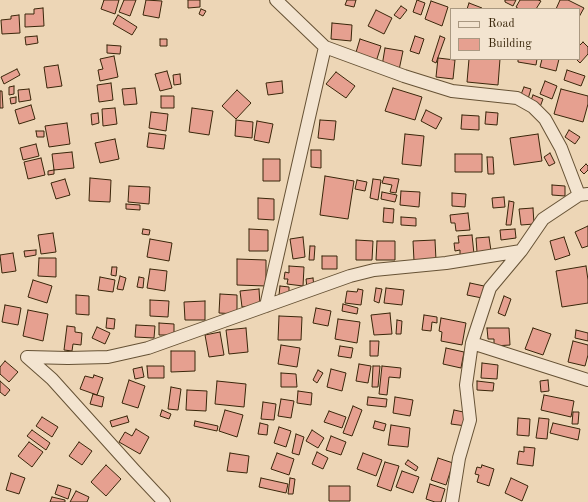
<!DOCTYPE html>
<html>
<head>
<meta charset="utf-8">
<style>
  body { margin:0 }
  #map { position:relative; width:588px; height:502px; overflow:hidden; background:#edd6b6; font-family:"Old Standard TT",serif }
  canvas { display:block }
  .legend { position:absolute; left:450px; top:8px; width:130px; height:52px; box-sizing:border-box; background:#f3e4d0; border:1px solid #a99881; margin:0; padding:5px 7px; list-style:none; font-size:12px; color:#39260a }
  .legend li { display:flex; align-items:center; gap:8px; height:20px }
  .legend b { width:20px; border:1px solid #a99881 }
</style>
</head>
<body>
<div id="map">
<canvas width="588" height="502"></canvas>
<ul class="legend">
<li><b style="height:5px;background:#f3e4d0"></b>Road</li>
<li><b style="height:11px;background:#e6a090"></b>Building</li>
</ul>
</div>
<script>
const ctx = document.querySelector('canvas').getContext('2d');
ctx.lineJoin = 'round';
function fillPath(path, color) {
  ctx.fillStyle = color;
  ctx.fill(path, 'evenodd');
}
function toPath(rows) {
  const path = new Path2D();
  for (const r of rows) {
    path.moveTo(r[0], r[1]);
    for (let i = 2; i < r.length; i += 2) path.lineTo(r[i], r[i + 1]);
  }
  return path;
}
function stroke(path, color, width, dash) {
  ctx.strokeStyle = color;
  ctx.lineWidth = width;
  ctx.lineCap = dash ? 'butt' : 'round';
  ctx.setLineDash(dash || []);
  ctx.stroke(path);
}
const building = toPath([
  [104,0,119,0,115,14,101,9,104,0],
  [124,0,136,0,130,16,119,12,124,0],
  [146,0,162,1,159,18,143,15,146,0],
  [188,0,200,0,200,7,188,8,188,0],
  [347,0,356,0,354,7,345,5,347,0],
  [417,0,425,3,421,15,413,12,417,0],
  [505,0,516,0,513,6,505,2,505,0],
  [520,0,538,0,541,1,536,9,519,9,516,7,520,0],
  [560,0,568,0,584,8,579,17,579,9,556,9,560,0],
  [431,1,448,7,442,26,425,19,431,1],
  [469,3,482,8,482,9,467,9,469,3],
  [401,6,407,10,400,19,394,15,401,6],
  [43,8,44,26,25,27,25,14,34,14,34,9,43,8],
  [201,9,206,11,203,16,199,14,201,9],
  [376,10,392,18,384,34,368,26,376,10],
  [19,15,20,33,2,34,1,20,11,19,11,16,19,15],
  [118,15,137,27,132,35,113,24,118,15],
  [332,23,352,25,351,41,331,39,332,23],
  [37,36,38,43,26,45,25,37,37,36],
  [415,36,424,39,419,54,410,51,415,36],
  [440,36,445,38,436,63,432,61,440,36],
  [160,39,167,39,167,46,160,46,160,39],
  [360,39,381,46,375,65,354,59,360,39],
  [583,42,588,47,588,54,580,63,576,59,579,59,579,46,583,42],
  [107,45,121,46,120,54,107,53,107,45],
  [385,48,403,51,399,70,382,66,385,48],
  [114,56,118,77,100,81,98,70,103,69,100,59,114,56],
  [438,58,455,60,453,79,436,77,438,58],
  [469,59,500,59,498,85,467,82,469,59],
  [518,59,537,59,536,65,518,62,518,59],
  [542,59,559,59,556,71,540,67,542,59],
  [58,65,62,86,47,88,44,67,58,65],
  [17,69,20,75,4,84,1,77,17,69],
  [567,70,585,76,581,86,564,80,567,70],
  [167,71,172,88,160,91,155,74,167,71],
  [336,72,355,86,346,98,326,84,336,72],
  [180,74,181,84,174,85,173,75,180,74],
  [282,81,283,93,268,95,266,83,282,81],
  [545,81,557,86,552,99,540,94,545,81],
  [111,83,113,100,99,102,97,85,111,83],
  [14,86,14,94,9,95,9,87,14,86],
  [524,87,531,89,528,99,520,97,524,87],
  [135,88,137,104,124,105,122,89,135,88],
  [393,88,422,97,415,120,385,111,393,88],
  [29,89,31,100,19,102,18,90,29,89],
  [561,89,588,96,588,104,583,122,554,114,561,89],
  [237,90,251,103,236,119,222,106,237,90],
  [0,91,2,91,3,108,0,108,0,91],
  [533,95,543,99,540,107,530,103,533,95],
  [161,96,174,96,174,108,161,108,161,96],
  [16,97,16,103,11,104,10,98,16,97],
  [31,105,35,119,19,124,15,110,31,105],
  [115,108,117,124,103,126,102,109,115,108],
  [192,108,213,111,209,135,189,132,192,108],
  [426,110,442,118,436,129,421,121,426,110],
  [151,112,168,114,166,131,149,128,151,112],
  [486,112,498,113,497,125,485,124,486,112],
  [98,113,99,123,92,125,91,114,98,113],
  [462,115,479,116,479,130,461,129,462,115],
  [236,120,253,122,252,138,235,136,236,120],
  [320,120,336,121,334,140,318,138,320,120],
  [257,121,273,124,269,143,254,140,257,121],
  [67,123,70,144,49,147,45,126,67,123],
  [569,130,580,137,575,144,565,137,569,130],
  [36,131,44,131,44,137,37,137,36,131],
  [149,133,166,135,164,149,147,147,149,133],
  [405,134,424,136,421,166,402,164,405,134],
  [538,134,542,161,514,165,510,138,538,134],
  [115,139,119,159,100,163,95,143,115,139],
  [36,144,39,156,23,160,20,148,36,144],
  [311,150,321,150,321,168,311,167,311,150],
  [72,152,74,168,54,170,52,154,72,152],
  [550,153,555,163,549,166,544,157,550,153],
  [455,154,482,154,482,172,455,172,455,154],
  [487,157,493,157,494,174,488,174,487,157],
  [41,158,45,175,28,179,24,162,41,158],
  [263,159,280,159,280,181,263,181,263,159],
  [586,164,588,166,588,170,584,174,580,170,586,164],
  [54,170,54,174,48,175,48,171,54,170],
  [325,176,354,181,348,219,320,215,325,176],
  [384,177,399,179,396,193,390,192,392,185,382,183,384,177],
  [90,178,111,180,110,202,89,201,90,178],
  [65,179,70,195,56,199,51,183,65,179],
  [373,179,381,180,378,200,370,198,373,179],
  [357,180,367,182,365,191,355,189,357,180],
  [552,185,565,186,565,196,552,195,552,185],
  [129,186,150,187,149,204,128,202,129,186],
  [401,191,420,192,419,207,400,205,401,191],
  [382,192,397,195,395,202,381,199,382,192],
  [452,193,466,194,465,207,452,206,452,193],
  [504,197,505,207,493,208,492,198,504,197],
  [258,198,274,199,274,220,258,219,258,198],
  [509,201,514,202,511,225,506,225,509,201],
  [126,204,140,205,140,210,126,209,126,204],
  [384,208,394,209,393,223,383,222,384,208],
  [533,208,534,224,521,225,519,209,533,208],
  [468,213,470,230,456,231,455,223,451,223,450,215,468,213],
  [401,217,416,218,416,226,401,225,401,217],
  [588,226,588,246,582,248,575,232,588,226],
  [143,229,150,230,149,235,142,234,143,229],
  [249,229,268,230,268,251,249,251,249,229],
  [515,229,516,238,501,240,500,230,515,229],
  [53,233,56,252,41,254,38,235,53,233],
  [472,235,474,254,460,255,460,250,455,251,454,243,459,243,458,236,472,235],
  [303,237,305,257,293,259,290,239,303,237],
  [489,237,491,251,477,252,476,238,489,237],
  [564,237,570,255,555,260,550,241,564,237],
  [150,239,172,243,169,261,147,257,150,239],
  [356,240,373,241,372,260,356,260,356,240],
  [435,240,436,260,414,261,413,241,435,240],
  [377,241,395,241,395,260,376,260,377,241],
  [310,246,315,246,314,260,309,260,310,246],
  [36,250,36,255,25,257,24,251,36,250],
  [13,253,16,271,2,273,0,255,13,253],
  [322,256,337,256,337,269,322,269,322,256],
  [39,258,56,258,56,277,38,276,39,258],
  [237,259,266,260,266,286,237,285,237,259],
  [289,266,304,267,303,286,287,284,288,279,284,279,285,272,289,273,289,266],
  [586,266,588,280,588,303,562,307,556,271,586,266],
  [112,267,117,267,116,276,111,275,112,267],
  [150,269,167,271,165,291,147,288,150,269],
  [120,276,126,278,123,290,117,289,120,276],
  [100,277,115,280,113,292,98,290,100,277],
  [139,277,144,278,143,288,137,287,139,277],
  [313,278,314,287,307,288,306,279,313,278],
  [33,280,52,286,47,303,28,297,33,280],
  [470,283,484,286,482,298,467,295,470,283],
  [280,286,289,287,289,296,279,295,280,286],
  [376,288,382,289,379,303,374,301,376,288],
  [386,288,404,290,402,305,384,303,386,288],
  [259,289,260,305,242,307,240,291,259,289],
  [358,289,363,290,361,305,345,303,347,291,357,292,358,289],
  [220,294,237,295,237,314,219,313,220,294],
  [76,295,89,296,89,315,76,314,76,295],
  [504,296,511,299,505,316,498,313,504,296],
  [150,300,169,301,168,317,150,316,150,300],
  [205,301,205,320,185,320,184,302,205,301],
  [343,304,358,308,357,314,342,311,343,304],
  [5,305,21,308,18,325,2,322,5,305],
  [316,308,331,311,328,326,313,323,316,308],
  [28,310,48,314,43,341,23,336,28,310],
  [390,313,392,334,374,335,371,315,390,313],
  [424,315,437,317,437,323,432,322,431,331,422,330,424,315],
  [279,316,302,317,301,340,278,340,279,316],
  [107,318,115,319,114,329,106,328,107,318],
  [441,318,466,323,462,345,441,341,442,332,439,331,441,318],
  [338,319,360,322,357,343,335,339,338,319],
  [397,320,402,321,401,334,396,334,397,320],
  [159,323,174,324,174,335,159,335,159,323],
  [136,325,155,326,154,338,135,337,136,325],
  [67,326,75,327,75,332,82,333,81,345,73,344,72,351,64,350,67,326],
  [97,327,110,333,105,344,92,338,97,327],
  [246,328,248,352,229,354,226,330,246,328],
  [487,328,509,328,510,345,494,346,494,339,488,339,487,328],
  [533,328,551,334,543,355,525,349,533,328],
  [576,330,588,333,588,341,575,338,576,330],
  [220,332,224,355,209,357,205,335,220,332],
  [370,341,379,341,378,356,370,356,370,341],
  [573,341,588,345,588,355,585,366,568,362,573,341],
  [281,345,300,348,297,367,278,364,281,345],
  [340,346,353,348,351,358,338,356,340,346],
  [446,348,464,352,461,368,443,364,446,348],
  [171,351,195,351,195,371,171,372,171,351],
  [5,361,18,372,9,382,0,374,0,367,5,361],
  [482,363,498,365,497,379,481,378,482,363],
  [359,364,371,366,368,383,356,381,359,364],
  [147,366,164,366,164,378,148,378,147,366],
  [373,366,380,366,378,387,372,387,373,366],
  [382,366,401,368,400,378,389,377,387,395,379,394,382,366],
  [142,367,144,377,135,379,133,369,142,367],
  [331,369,346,373,342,391,327,387,331,369],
  [318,370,323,373,317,383,313,380,318,370],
  [281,373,296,374,297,387,281,387,281,373],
  [94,375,103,378,97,395,80,389,85,376,93,378,94,375],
  [129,380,145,386,138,408,122,403,129,380],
  [548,380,549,391,541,392,540,381,548,380],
  [0,381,10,390,5,396,0,392,0,381],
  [217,381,246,384,244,407,215,404,217,381],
  [477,381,494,383,493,391,477,390,477,381],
  [171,387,181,389,178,410,168,409,171,387],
  [187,390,207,391,206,411,186,410,187,390],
  [298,391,312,393,311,405,297,403,298,391],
  [93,394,104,397,102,407,90,404,93,394],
  [544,395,574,401,571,417,541,410,544,395],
  [368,397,387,399,386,407,367,405,368,397],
  [395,397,413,400,410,416,393,413,395,397],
  [281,399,294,401,291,418,278,416,281,399],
  [263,402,276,404,274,420,261,419,263,402],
  [353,406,362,410,352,436,343,433,353,406],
  [162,410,171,414,169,419,160,416,162,410],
  [225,410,243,415,237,437,219,431,225,410],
  [454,410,468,413,466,426,451,424,454,410],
  [329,411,346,417,342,428,324,422,329,411],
  [573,412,579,412,578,424,572,424,573,412],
  [127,416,129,422,112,427,110,421,127,416],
  [42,417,58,427,52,437,36,426,42,417],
  [518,418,530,419,529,436,517,435,518,418],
  [539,418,549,419,547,439,536,438,539,418],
  [195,421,218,426,217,431,194,426,195,421],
  [375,421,386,424,384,431,373,428,375,421],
  [260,423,268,425,267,435,258,434,260,423],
  [553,423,580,429,578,440,550,433,553,423],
  [391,425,410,428,408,447,388,445,391,425],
  [279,427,291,431,286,447,274,443,279,427],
  [136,429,149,437,140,454,119,442,125,432,132,436,136,429],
  [32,430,50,443,46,450,27,436,32,430],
  [312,430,324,438,318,448,306,441,312,430],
  [296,434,304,437,299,455,292,453,296,434],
  [331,436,346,442,341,455,326,450,331,436],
  [29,442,43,452,32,467,18,456,29,442],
  [79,442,92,451,82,465,69,456,79,442],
  [524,447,535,448,533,466,517,464,519,451,524,452,524,447],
  [317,452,328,458,323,469,312,464,317,452],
  [230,453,249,456,247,473,227,471,230,453],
  [277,453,294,459,289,475,271,469,277,453],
  [363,453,382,460,376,476,357,469,363,453],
  [438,458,453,463,446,485,431,480,438,458],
  [408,460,418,467,416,471,405,464,408,460],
  [385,462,399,466,391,491,377,486,385,462],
  [106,465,121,479,106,496,91,482,106,465],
  [482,465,494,469,489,486,477,482,479,475,475,474,477,467,481,468,482,465],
  [402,471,419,477,413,493,396,487,402,471],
  [11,473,25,478,19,494,6,490,11,473],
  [261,478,288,484,286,493,259,487,261,478],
  [290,478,295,479,293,494,288,494,290,478],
  [511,478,528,486,522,501,505,493,511,478],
  [430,484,445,489,441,502,435,502,426,499,430,484],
  [58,485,71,489,68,499,55,494,58,485],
  [329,486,350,486,350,501,329,501,329,486],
  [76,491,89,497,87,502,70,502,76,491],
  [52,497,65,500,65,502,50,502,52,497]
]);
const street = toPath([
  [276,0,325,47,404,76,452,91,517,98,533,107,545,119,561,148,579,195],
  [266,306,325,47],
  [472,343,588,380],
  [27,357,68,358,108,357,148,348,350,276,374,270,446,263,521,251],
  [27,357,52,379,134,470,164,502],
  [452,502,459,458,470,420,466,385,472,343,490,288,521,251,543,219,579,195,588,194]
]);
fillPath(building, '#e6a090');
stroke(building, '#39260a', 1);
stroke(street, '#665235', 14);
stroke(street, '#f3e4d0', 12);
</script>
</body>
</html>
